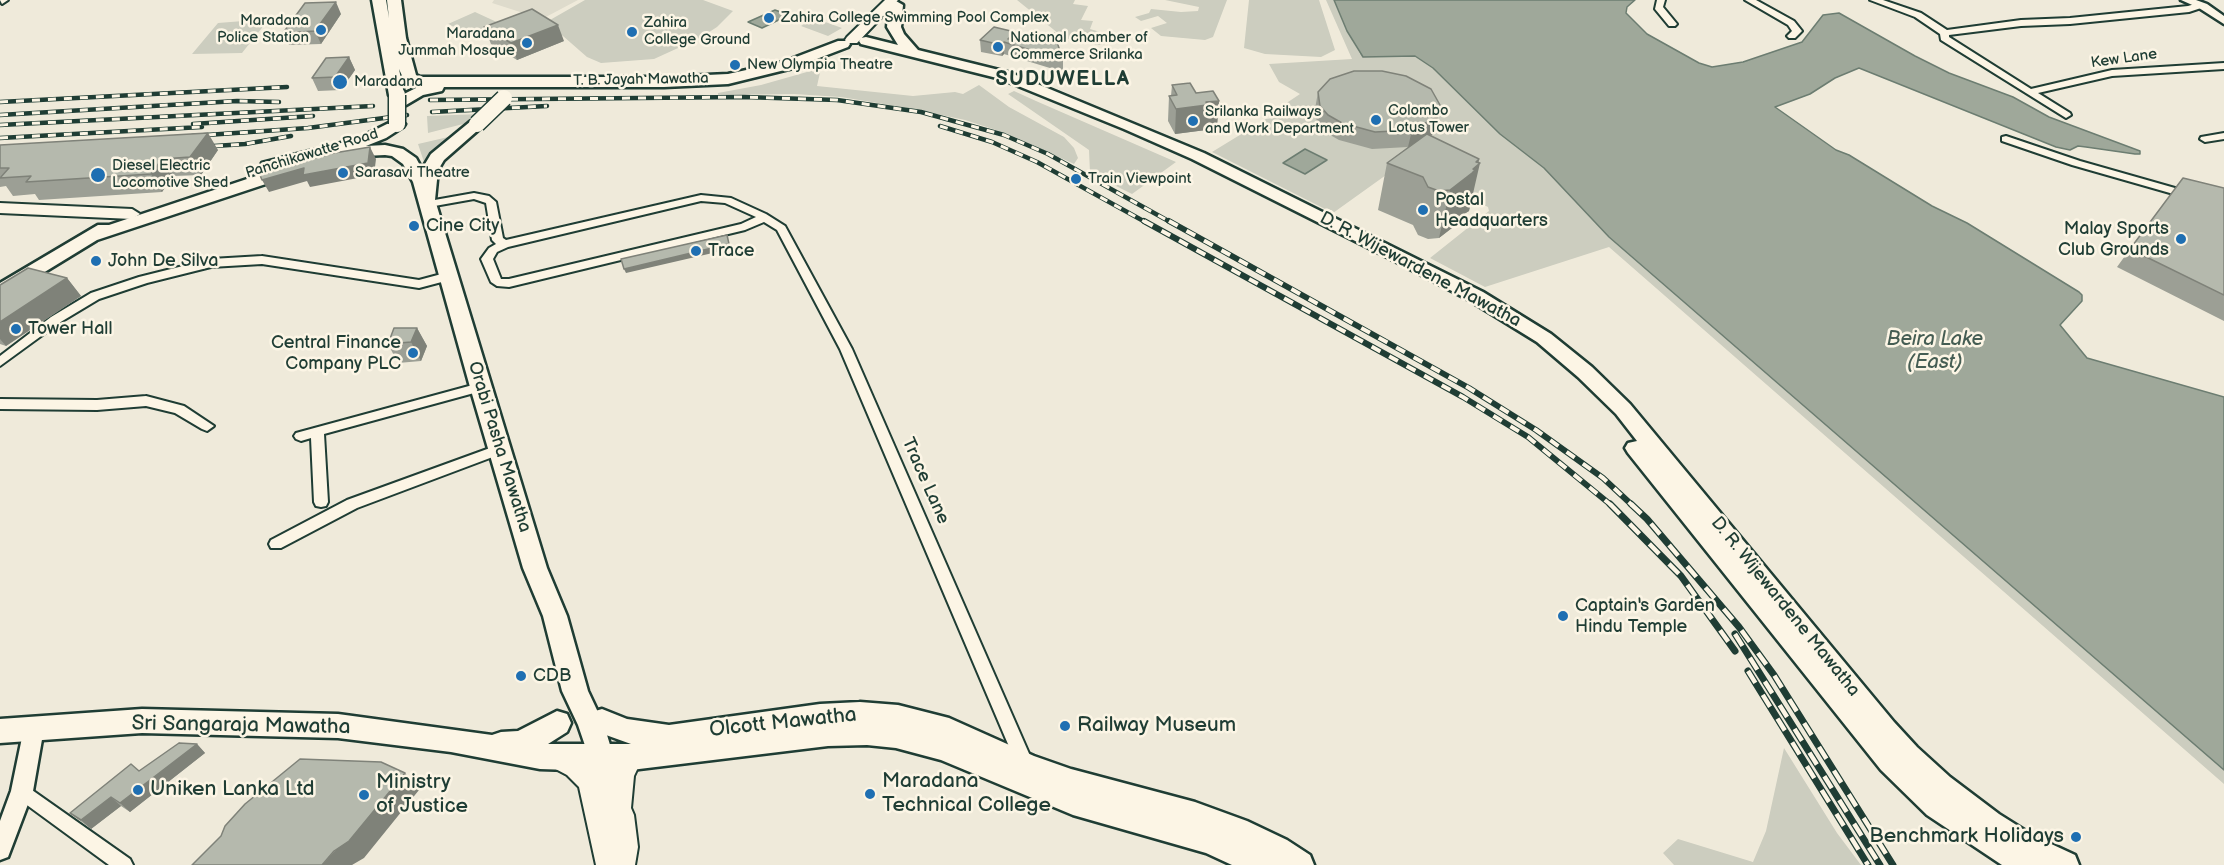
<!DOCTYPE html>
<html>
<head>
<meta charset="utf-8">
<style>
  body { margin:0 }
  canvas { display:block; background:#efeada }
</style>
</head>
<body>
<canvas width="2224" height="865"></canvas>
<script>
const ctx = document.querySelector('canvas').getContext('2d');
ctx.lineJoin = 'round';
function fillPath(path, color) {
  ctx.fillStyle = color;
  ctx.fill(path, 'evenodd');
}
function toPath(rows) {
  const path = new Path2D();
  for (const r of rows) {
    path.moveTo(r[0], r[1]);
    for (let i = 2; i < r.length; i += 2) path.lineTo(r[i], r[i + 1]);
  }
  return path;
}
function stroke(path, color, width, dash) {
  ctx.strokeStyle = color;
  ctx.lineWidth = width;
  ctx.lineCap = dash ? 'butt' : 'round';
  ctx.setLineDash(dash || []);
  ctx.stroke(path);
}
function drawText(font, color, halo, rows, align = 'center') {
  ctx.font = font + ' "Balsamiq Sans",sans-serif';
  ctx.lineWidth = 5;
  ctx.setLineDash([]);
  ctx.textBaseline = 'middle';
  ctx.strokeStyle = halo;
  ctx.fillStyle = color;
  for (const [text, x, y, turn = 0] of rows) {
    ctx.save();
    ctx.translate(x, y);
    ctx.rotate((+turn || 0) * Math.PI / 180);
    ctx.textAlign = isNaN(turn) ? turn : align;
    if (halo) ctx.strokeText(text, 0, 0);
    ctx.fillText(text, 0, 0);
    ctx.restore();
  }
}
const built = toPath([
  [494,0,578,0,542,19,492,3]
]);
const green = toPath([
  [585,0,703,0,733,11,717,27,700,38,654,59,601,63,587,57,563,36,543,24],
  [1017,0,1075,0,1073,4,1088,6,1081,20,1093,21,1090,29,1107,34,1113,39,1106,44,1098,45,1064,38],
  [1165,0,1227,0,1213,37,1205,40,1161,36,1151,28,1167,23,1158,16,1141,21,1135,17,1149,13,1151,9,1181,12,1198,11,1199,7],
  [1249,0,1319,0,1335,50,1321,57,1265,54,1244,48],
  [1326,0,1334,0,1347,31,1360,54,1415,56,1433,68,1500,134,1544,168,1609,237,2224,770,2224,784,1609,247,1485,287,1430,258,1489,211,1488,207,1400,165,1333,213,1212,152,1266,119,1288,116,1282,106,1300,94,1279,82,1269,64,1352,59],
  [475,12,501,24,473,36,448,24],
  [814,18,842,28,828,36,801,26],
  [269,19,242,53,192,54,218,23],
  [821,68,817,86,913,96,955,92,963,94,979,85,1009,107,1064,137,1074,148,1078,158,1074,164,1008,134,965,120,908,108,841,97,794,94,718,95,718,93,761,85],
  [1014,91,1036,101,1176,162,1132,194,1090,173,1089,150,1008,94],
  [482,114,463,124,428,133,427,116],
  [457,135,426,168,418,144],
  [1784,748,1837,833,1861,865,1674,865,1663,853,1678,839,1753,862,1766,831]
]);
const water = toPath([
  [1334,0,1635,0,1627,7,1626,13,1647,34,1699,63,1712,67,1743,62,1802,42,1823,15,1839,13,1915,56,1949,73,2013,97,2049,117,2140,151,2140,154,2135,154,2086,147,2078,146,2070,150,2056,147,1859,68,1835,78,1810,94,1775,107,1836,150,1849,155,1932,206,1967,223,2079,292,2082,295,2082,301,2060,325,2087,358,2224,397,2224,770,1609,237,1544,168,1500,134,1433,68,1415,56,1363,57,1347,31,1334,0],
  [775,10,789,15,762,28,748,22,775,10],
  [1305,149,1327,160,1305,174,1283,163,1305,149]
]);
const minor = toPath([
  [1657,0,1665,0,1663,7,1677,24,1675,26,1669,26,1655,9,1657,0],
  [1745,0,1756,0,1794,21,1802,31,1795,38,1789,38,1787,36,1792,31,1788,25,1745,0],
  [1870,0,1883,0,1921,13,1947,30,2021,20,2070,18,2188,6,2198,3,2201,4,2201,8,2189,12,2070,24,2021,26,1949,35,1949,37,2031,89,2112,70,2224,63,2224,69,2112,76,2038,93,2070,113,2071,115,2066,118,1941,40,1940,34,1915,17,1870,0],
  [2224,133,2224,139,2205,142,2200,139,2201,137,2224,133],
  [2006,136,2080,161,2210,198,2224,199,2224,205,2205,203,2072,165,2002,141,2002,137,2006,136],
  [474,193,489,196,496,202,503,238,506,240,701,195,731,198,766,214,785,226,852,349,1034,765,1031,770,1025,773,1019,770,840,349,777,230,764,222,745,230,509,287,497,286,491,282,481,259,489,248,496,244,492,240,486,203,474,199,429,207,423,204,429,201,474,193],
  [701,201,725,203,756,217,741,224,509,279,501,279,493,259,497,252,508,247,701,201],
  [262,256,419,280,449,272,455,276,453,279,419,288,262,264,211,267,147,283,99,299,59,323,0,366,0,356,51,317,91,293,139,277,211,259,262,256],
  [480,383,487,387,485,390,324,434,328,502,326,506,321,507,316,506,314,502,311,438,301,441,296,439,294,436,296,433,480,383],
  [146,396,184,406,214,426,207,431,202,429,175,413,146,406,97,410,0,409,0,399,97,400,146,396],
  [501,444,508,449,506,452,357,508,281,548,271,548,269,544,271,540,347,500,501,444],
  [22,783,130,859,133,865,109,865,16,797,13,791,16,785,22,783]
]);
const tertiary = toPath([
  [2181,0,2196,0,2207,4,2224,16,2224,24,2199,8,2181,0],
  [34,719,41,722,44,728,33,791,8,857,0,860,0,821,11,791,24,728,27,722,34,719]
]);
const secondary = toPath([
  [0,0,8,0,2,4,0,0],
  [885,0,898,0,857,43,847,43,845,40,847,37,885,0],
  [0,203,132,209,140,214,132,219,0,213,0,203],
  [631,746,640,749,643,757,634,776,631,808,634,815,638,847,635,865,596,865,579,787,567,775,550,766,547,758,550,750,559,747,590,763,589,758,592,750,601,747,610,750,615,764,622,749,631,746]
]);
const primary = toPath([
  [372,0,386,0,389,18,387,0,401,0,406,38,416,75,420,77,664,77,728,74,783,62,838,41,848,41,850,44,848,47,793,68,728,84,664,87,444,87,442,91,423,95,406,105,389,95,372,0],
  [399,69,404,80,418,87,404,94,399,69],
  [896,1,903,5,901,27,904,34,918,50,1011,73,1204,153,1483,292,1551,334,1592,367,1630,404,1894,722,1917,747,1950,777,1999,814,2034,836,2075,855,2079,865,2002,865,1927,815,1881,770,1628,453,1625,448,1628,443,1637,441,1616,414,1578,377,1537,342,1469,300,1391,259,1192,159,1124,129,1001,79,861,44,859,41,861,38,866,37,898,45,887,27,889,5,896,1],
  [397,119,405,124,403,127,386,138,366,146,385,145,403,149,416,158,422,169,431,154,471,121,483,121,485,124,444,160,438,170,435,200,547,568,567,616,588,691,604,725,614,758,610,766,601,770,592,766,578,725,562,691,543,616,523,568,470,387,413,182,403,164,392,156,385,155,364,156,343,161,337,159,336,154,289,167,295,171,293,175,97,240,7,295,0,297,0,283,98,225,109,225,268,172,260,167,262,163,357,139,397,119]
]);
const trunk = toPath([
  [860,702,898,705,949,718,1034,756,1071,769,1195,802,1247,821,1287,840,1310,855,1314,865,1232,865,1206,853,1073,815,941,760,896,748,867,745,828,746,631,770,601,771,540,769,451,752,338,738,142,733,0,743,0,719,142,709,338,714,492,735,501,732,518,731,557,711,567,714,571,723,567,732,548,744,631,744,592,730,588,721,592,712,602,709,627,719,669,725,820,704,860,702]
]);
const railFar2 = toPath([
  [430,100,744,97,837,100,921,112,1004,135,1048,154,1172,223],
  [0,102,287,87],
  [432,112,547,106],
  [0,115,237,101,279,102],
  [193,124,313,116],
  [0,125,373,106],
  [940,126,992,142,1037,162,1147,223],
  [192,136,308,128,407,115],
  [0,138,202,127],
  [199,147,245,144,291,136]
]);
const railFar1 = toPath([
  [1144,221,1463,397,1528,437,1611,505],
  [1169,221,1469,388,1536,430,1603,478,1632,505]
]);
const rail = toPath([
  [1610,504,1681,576,1735,651],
  [1631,504,1647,519,1739,627,1774,675,1893,865],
  [1735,634,1880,865],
  [1748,671,1868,865]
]);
const primaryBridge = toPath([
  [397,95,397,124],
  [477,124,504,98]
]);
const wall = toPath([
  [341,14,321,44,289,45,283,33],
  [484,27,564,41,517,60,491,44],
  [1015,38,1063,60,1063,72,1004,54,1002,56,981,52,980,40],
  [349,57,355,70,341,90,318,91,312,78],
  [1172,85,1219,101,1217,126,1206,127,1206,130,1175,134,1168,121,1169,96,1171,96],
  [1318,92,1437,122,1432,135,1430,136,1479,159,1469,211,1464,214,1461,221,1439,238,1428,239,1418,235,1413,225,1378,210,1387,163,1408,147,1372,149,1339,140,1325,132,1317,123,1315,109],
  [0,145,218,150,201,175,173,176,162,192,39,200,35,194,13,196,6,186,0,187],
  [2224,188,2224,321,2117,267,2130,249],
  [67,278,81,296,6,346,0,344,0,285],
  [417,328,427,346,421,361,398,363,388,344],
  [197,744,205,753,130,812,121,806,91,829,70,813,139,771]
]);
const shadedWall = toPath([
  [336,2,341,14,321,44,315,31],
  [558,25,564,41,517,60,511,43],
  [1015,32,1015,43,1008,39],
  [1004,42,1004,54,1002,56,1001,45],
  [349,57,355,70,341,90,335,77],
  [1219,101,1217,126,1206,127,1206,130,1175,134,1176,109,1206,102],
  [1440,105,1437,122,1432,135,1408,147,1412,130],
  [208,133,218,150,201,175,190,157],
  [370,147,376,159,374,175,310,187,307,181,269,192,262,180],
  [162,159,173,176,162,192,151,174],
  [1479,159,1478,165,1480,163,1469,211,1464,214,1461,221,1439,238,1450,190],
  [729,244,730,249,626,273,624,269],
  [67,278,81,296,6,346,0,339,0,322],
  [417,328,427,346,421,361,411,342],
  [197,744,205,753,130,812,120,803],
  [405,773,419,790,364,858,352,865,322,865],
  [111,797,121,806,91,829,81,820]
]);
const building = toPath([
  [336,2,315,31,283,33,305,3,336,2],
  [532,9,558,25,511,43,484,27,532,9],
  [994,27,1015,32,1008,39,1054,33,1063,60,1004,42,1001,45,980,40,994,27],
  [349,57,335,77,312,78,326,58,349,57],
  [1354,71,1382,71,1406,76,1431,89,1440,105,1435,118,1412,130,1375,132,1342,123,1328,115,1320,106,1318,92,1330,79,1354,71],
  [1190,83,1196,93,1213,91,1219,101,1206,102,1207,105,1176,109,1169,96,1177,95,1172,85,1190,83],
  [208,133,190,157,162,159,151,174,26,182,31,176,0,178,9,168,0,168,0,145,208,133],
  [1427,134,1479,159,1476,162,1480,163,1473,169,1475,170,1472,173,1450,190,1439,191,1428,187,1423,177,1387,163,1427,134],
  [370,147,368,163,303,175,304,168,262,180,259,173,334,153,370,147],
  [2183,178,2224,188,2224,295,2130,249,2183,178],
  [727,235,729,244,624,269,621,259,727,235],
  [28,268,67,278,0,322,0,285,28,268],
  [394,328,417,328,411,342,388,344,394,328],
  [179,743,197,744,120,803,111,797,81,820,70,813,131,764,139,771,179,743],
  [300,759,381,762,405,773,349,841,334,851,322,865,192,865,221,836,225,826,245,804,300,759]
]);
const markers = [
  [769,18,6,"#1f6fb2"],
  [321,30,6,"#1f6fb2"],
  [632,32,6,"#1f6fb2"],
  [527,43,6,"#1f6fb2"],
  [998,47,6,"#1f6fb2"],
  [735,65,6,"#1f6fb2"],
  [340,82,8,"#1f6fb2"],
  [1376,120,6,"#1f6fb2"],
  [1193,121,6,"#1f6fb2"],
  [343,173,6,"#1f6fb2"],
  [98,175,8,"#1f6fb2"],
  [1076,179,6,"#1f6fb2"],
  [1423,210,6,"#1f6fb2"],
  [414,226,6,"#1f6fb2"],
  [2181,239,6,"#1f6fb2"],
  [696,251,6,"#1f6fb2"],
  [96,261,6,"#1f6fb2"],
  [16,329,6,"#1f6fb2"],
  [413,353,6,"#1f6fb2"],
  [1563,616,6,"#1f6fb2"],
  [521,676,6,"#1f6fb2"],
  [1065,726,6,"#1f6fb2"],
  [138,790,6,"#1f6fb2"],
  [870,794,6,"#1f6fb2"],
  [364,795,6,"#1f6fb2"],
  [2076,837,6,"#1f6fb2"]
];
const farPoinames = [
  ["Zahira College Swimming Pool Complex",781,18],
  ["Maradana",309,21,"right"],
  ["Police Station",309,38,"right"],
  ["Zahira",644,23],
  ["College Ground",644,40],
  ["Maradana",515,34,"right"],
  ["Jummah Mosque",515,51,"right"],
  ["National chamber of",1010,38],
  ["Commerce Srilanka",1010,55],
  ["New Olympia Theatre",747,65],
  ["Maradana",354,82],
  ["Colombo",1388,111],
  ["Lotus Tower",1388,128],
  ["Srilanka Railways",1205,112],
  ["and Work Department",1205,129],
  ["Diesel Electric",112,166],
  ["Locomotive Shed",112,183],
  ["Sarasavi Theatre",355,173],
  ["Train Viewpoint",1088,179]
];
const farStreetnames = [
  ["Kew Lane",2124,59,-8],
  ["T. B. Jayah Mawatha",641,80,-1],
  ["Panchikawatte Road",312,154,-17]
];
const poiNames = [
  ["Postal",1435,200],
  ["Headquarters",1435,221],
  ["Cine City",426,226],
  ["Malay Sports",2169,229,"right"],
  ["Club Grounds",2169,250,"right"],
  ["Trace",708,251],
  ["John De Silva",108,261],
  ["Tower Hall",28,329],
  ["Central Finance",401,343,"right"],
  ["Company PLC",401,364,"right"],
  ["Captain's Garden",1575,606],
  ["Hindu Temple",1575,627],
  ["CDB",533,676]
];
const streetNames = [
  ["D. R. Wijewardene Mawatha",1420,270,28],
  ["Orabi Pasha Mawatha",499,447,73],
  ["Trace Lane",925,481,66],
  ["D. R. Wijewardene Mawatha",1785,607,51]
];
const farDistrictnames = [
  ["SUDUWELLA",1063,80]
];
const waterNames = [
  ["Beira Lake",1935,340],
  ["(East)",1935,363]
];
const nearStreetnames = [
  ["Olcott Mawatha",783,723,-6],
  ["Sri Sangaraja Mawatha",241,726,1]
];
const nearPoinames = [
  ["Railway Museum",1077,726],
  ["Maradana",882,782],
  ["Technical College",882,806],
  ["Ministry",376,783],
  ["of Justice",376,807],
  ["Uniken Lanka Ltd",150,790],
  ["Benchmark Holidays",2064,837,"right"]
];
fillPath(built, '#dedbcc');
fillPath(green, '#cccdbf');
fillPath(water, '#9fa89a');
stroke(water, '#6c7d71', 1.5);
stroke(minor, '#1f3d34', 4);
stroke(tertiary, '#1f3d34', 5);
stroke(secondary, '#1f3d34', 4);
stroke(primary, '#1f3d34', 5);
stroke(trunk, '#1f3d34', 5);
fillPath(minor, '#fcf5e5');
fillPath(tertiary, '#fcf5e5');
fillPath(secondary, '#fcf5e5');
fillPath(primary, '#fcf5e5');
fillPath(trunk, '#fcf5e5');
stroke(railFar2, '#1f3d34', 4.5);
stroke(railFar1, '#1f3d34', 6);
stroke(rail, '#1f3d34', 7);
stroke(railFar2, '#fcf5e5', 3, [8]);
stroke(railFar1, '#fcf5e5', 4, [10]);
stroke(rail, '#fcf5e5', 4.5, [14]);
stroke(primaryBridge, '#1f3d34', 19, []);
stroke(primaryBridge, '#fcf5e5', 16);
fillPath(wall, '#9c9f95');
fillPath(shadedWall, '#7f8279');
fillPath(building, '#b5b9ad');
stroke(building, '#7f8279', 1.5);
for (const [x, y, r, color] of markers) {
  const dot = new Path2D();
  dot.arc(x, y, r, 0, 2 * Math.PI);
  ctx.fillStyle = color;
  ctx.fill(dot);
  stroke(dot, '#fcf5e5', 2);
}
drawText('15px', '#1f3d34', '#fcf5e5', farPoinames, 'left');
drawText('15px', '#1f3d34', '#fcf5e5', farStreetnames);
drawText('18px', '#1f3d34', '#fcf5e5', poiNames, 'left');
drawText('18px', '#1f3d34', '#fcf5e5', streetNames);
ctx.letterSpacing = '1.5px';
drawText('bold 20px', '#1f3d34', '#fcf5e5', farDistrictnames);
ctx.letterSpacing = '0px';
drawText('italic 20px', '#455d53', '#fcf5e5', waterNames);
drawText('21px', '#1f3d34', '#fcf5e5', nearStreetnames);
drawText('21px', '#1f3d34', '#fcf5e5', nearPoinames, 'left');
</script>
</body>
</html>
